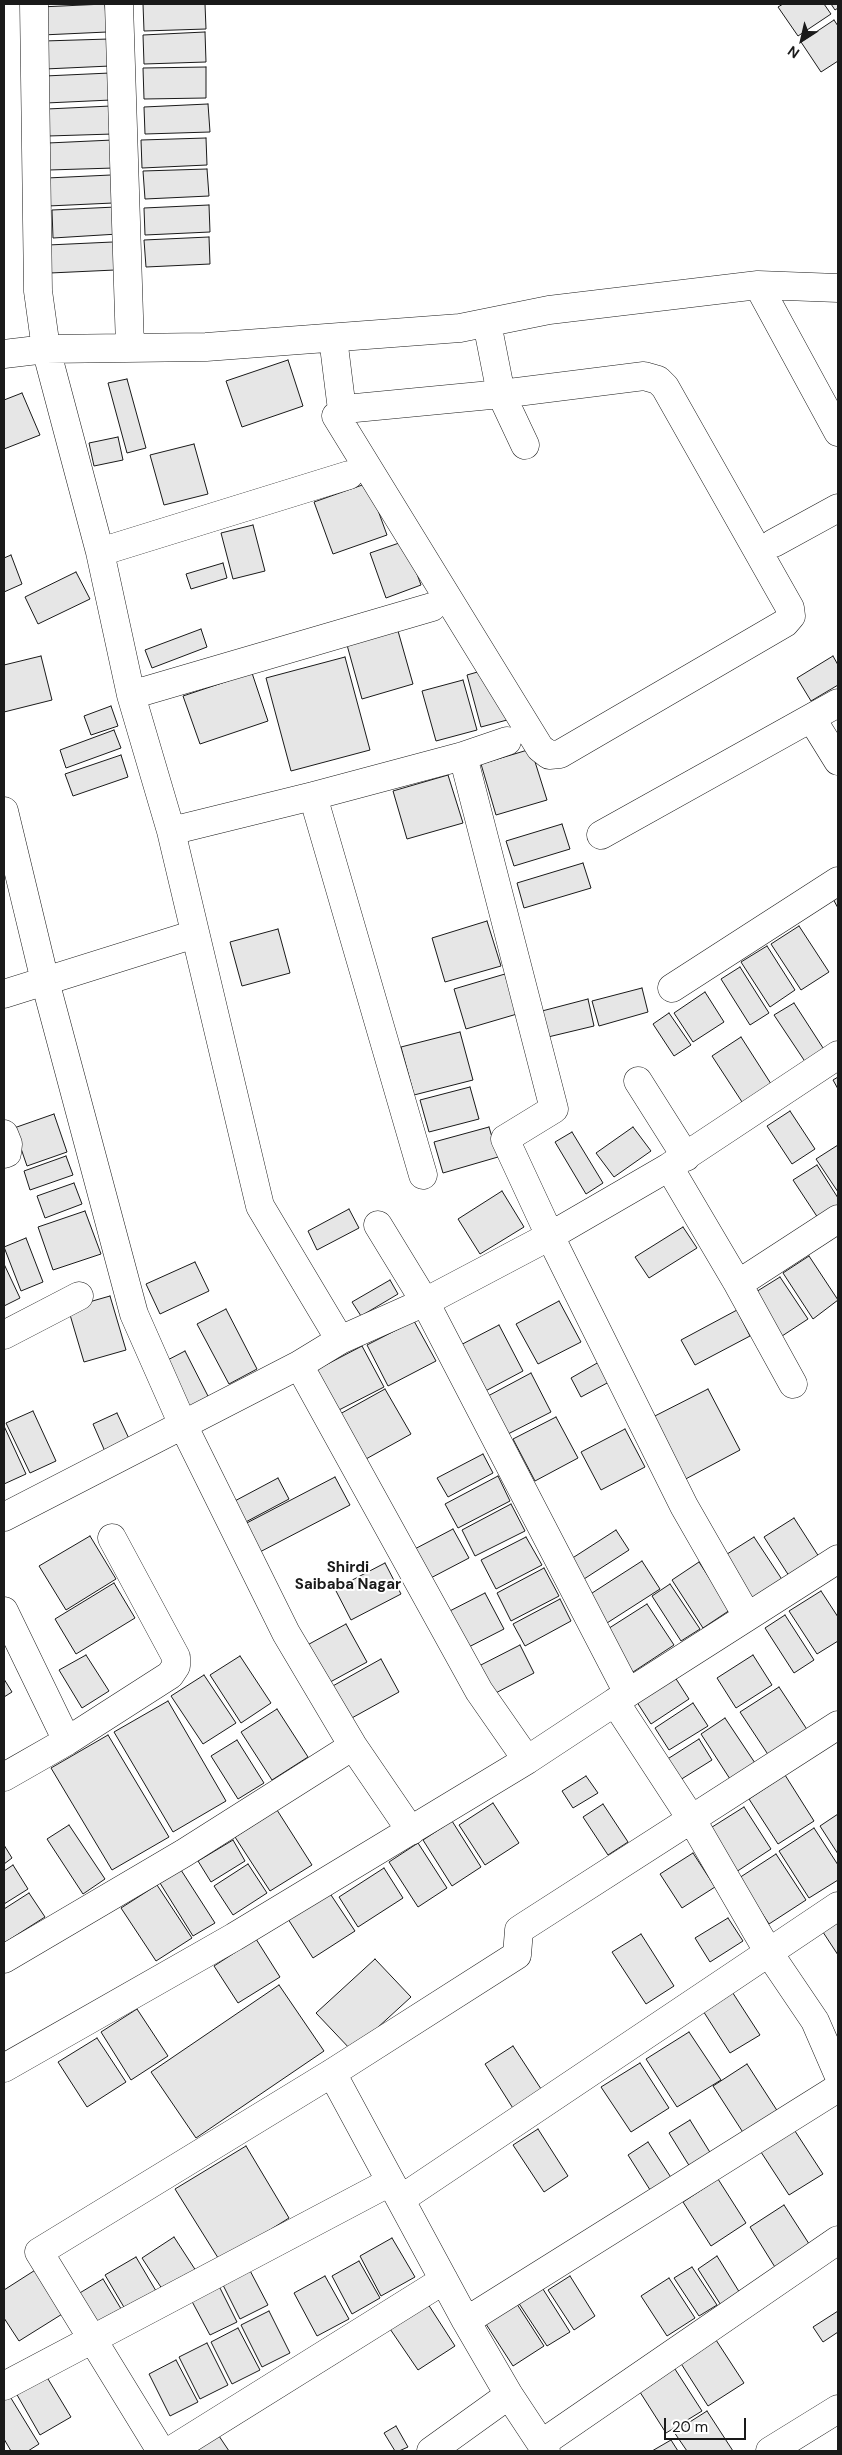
<!DOCTYPE html>
<html>
<head>
<meta charset="utf-8">
<style>
  body { margin:0 }
  #map { position:relative; width:842px; height:2455px; overflow:hidden; background:#fff; font-family:"DM Sans",sans-serif }
  canvas { display:block }
  .frame { position:absolute; inset:0; border:5px solid #1a1a1a; pointer-events:none }
  .north { position:absolute; left:777px; top:15px; width:50px; height:50px; -webkit-text-stroke:4px #fff; paint-order:stroke; rotate:215deg; font-size:14px; font-weight:700; line-height:20px; text-align:center; color:#1a1a1a }
  .north::after { content:''; display:block; margin:auto; width:18px; height:22px; background:#1a1a1a; clip-path:polygon(50% 0,100% 100%,50% 72%,0 100%) }
  .scale { position:absolute; left:664px; top:2418px; width:82px; height:22px; box-sizing:border-box; border:2px solid #1a1a1a; border-top:0; padding-left:6px; font-size:15px; line-height:18px; white-space:nowrap; color:#1a1a1a; -webkit-text-stroke:4px #fff; paint-order:stroke }
</style>
</head>
<body>
<div id="map">
<canvas width="842" height="2455"></canvas>
<div class="frame"></div>
<div class="north">N</div>
<div class="scale">20 m</div>
</div>
<script>
const ctx = document.querySelector('canvas').getContext('2d');
ctx.lineJoin = 'round';
function fillPath(path, color) {
  ctx.fillStyle = color;
  ctx.fill(path, 'evenodd');
}
function toPath(rows) {
  const path = new Path2D();
  for (const r of rows) {
    path.moveTo(r[0], r[1]);
    for (let i = 2; i < r.length; i += 2) path.lineTo(r[i], r[i + 1]);
  }
  return path;
}
function stroke(path, color, width, dash) {
  ctx.strokeStyle = color;
  ctx.lineWidth = width;
  ctx.lineCap = dash ? 'butt' : 'round';
  ctx.setLineDash(dash || []);
  ctx.stroke(path);
}
function drawText(font, color, halo, rows, align = 'center') {
  ctx.font = font + ' "DM Sans",sans-serif';
  ctx.lineWidth = 4;
  ctx.setLineDash([]);
  ctx.textBaseline = 'middle';
  ctx.strokeStyle = halo;
  ctx.fillStyle = color;
  for (const [text, x, y, turn = 0] of rows) {
    ctx.save();
    ctx.translate(x, y);
    ctx.rotate((+turn || 0) * Math.PI / 180);
    ctx.textAlign = isNaN(turn) ? turn : align;
    if (halo) ctx.strokeText(text, 0, 0);
    ctx.fillText(text, 0, 0);
    ctx.restore();
  }
}
const building = toPath([
  [105,4,107,32,42,35,40,7,105,4],
  [143,4,205,4,206,29,144,31,143,4],
  [783,4,824,4,831,14,798,36,778,7,783,4],
  [831,4,838,4,838,8,835,10,831,4],
  [834,20,838,26,838,61,821,72,801,42,834,20],
  [205,32,206,62,144,64,143,35,205,32],
  [109,39,110,66,45,69,44,41,109,39],
  [206,67,206,98,144,99,143,68,206,67],
  [110,73,111,100,46,103,45,76,110,73],
  [208,104,210,132,145,134,144,107,208,104],
  [111,106,113,134,48,136,47,109,111,106],
  [206,138,207,165,142,168,141,140,206,138],
  [113,140,114,168,49,170,48,143,113,140],
  [207,169,209,196,145,199,143,171,207,169],
  [111,175,113,203,48,206,47,178,111,175],
  [209,205,210,232,145,235,144,208,209,205],
  [116,207,118,234,53,238,52,210,116,207],
  [209,237,210,264,146,267,144,240,209,237],
  [113,242,115,270,50,273,48,245,113,242],
  [288,360,303,406,242,427,226,381,288,360],
  [127,379,146,448,127,453,108,383,127,379],
  [22,393,40,435,4,449,4,400,22,393],
  [118,437,123,460,94,466,89,443,118,437],
  [194,444,208,494,164,505,150,455,194,444],
  [368,483,387,535,333,554,314,502,368,483],
  [253,525,265,571,233,579,221,533,253,525],
  [405,541,421,585,386,598,370,553,405,541],
  [11,555,22,584,4,592,4,558,11,555],
  [223,563,227,578,191,589,186,574,223,563],
  [76,572,90,599,38,624,25,597,76,572],
  [201,629,207,647,152,668,145,650,201,629],
  [398,631,413,684,362,699,347,645,398,631],
  [41,656,52,700,4,712,4,665,41,656],
  [833,656,838,665,838,685,811,701,797,678,833,656],
  [345,657,370,750,291,771,266,678,345,657],
  [481,671,507,720,481,727,467,675,481,671],
  [252,673,268,721,200,744,183,696,252,673],
  [463,680,477,730,436,741,422,691,463,680],
  [111,706,118,726,91,735,84,716,111,706],
  [114,730,121,748,66,768,60,750,114,730],
  [531,749,547,800,496,815,481,764,531,749],
  [121,755,128,777,73,796,65,774,121,755],
  [448,775,463,823,407,839,393,791,448,775],
  [562,824,570,849,514,866,506,841,562,824],
  [583,863,591,888,524,908,517,883,583,863],
  [838,895,838,908,833,899,838,895],
  [487,921,501,966,445,982,432,938,487,921],
  [799,926,829,972,801,990,771,944,799,926],
  [278,929,290,973,242,986,230,942,278,929],
  [767,946,795,990,770,1007,741,962,767,946],
  [740,967,769,1013,750,1025,721,979,740,967],
  [505,974,517,1014,466,1029,454,989,505,974],
  [642,988,648,1012,599,1026,592,1001,642,988],
  [705,992,724,1022,693,1042,674,1013,705,992],
  [588,999,594,1026,548,1037,542,1011,588,999],
  [794,1003,825,1051,806,1063,774,1015,794,1003],
  [669,1013,691,1045,674,1056,653,1024,669,1013],
  [460,1032,473,1080,414,1095,401,1047,460,1032],
  [741,1037,773,1087,744,1105,712,1056,741,1037],
  [838,1077,838,1089,833,1080,838,1077],
  [470,1087,479,1119,429,1132,420,1100,470,1087],
  [790,1111,815,1149,792,1164,767,1126,790,1111],
  [54,1114,67,1152,27,1166,14,1128,54,1114],
  [489,1127,498,1157,443,1173,434,1142,489,1127],
  [633,1127,651,1151,614,1177,596,1153,633,1127],
  [572,1132,603,1183,586,1194,555,1142,572,1132],
  [838,1145,838,1192,816,1159,838,1145],
  [66,1156,73,1175,30,1190,24,1171,66,1156],
  [817,1165,838,1198,838,1209,820,1221,793,1180,817,1165],
  [74,1183,82,1204,45,1218,37,1196,74,1183],
  [502,1191,524,1227,480,1254,458,1219,502,1191],
  [349,1209,359,1228,317,1250,308,1231,349,1209],
  [85,1211,101,1254,53,1270,38,1227,85,1211],
  [683,1227,697,1248,649,1278,635,1257,683,1227],
  [26,1238,43,1282,21,1291,4,1247,26,1238],
  [809,1256,838,1300,813,1319,783,1273,809,1256],
  [195,1262,209,1291,160,1314,146,1284,195,1262],
  [4,1264,20,1298,4,1306,4,1264],
  [780,1277,808,1319,779,1338,751,1295,780,1277],
  [390,1280,398,1294,361,1316,352,1302,390,1280],
  [110,1296,126,1350,84,1362,68,1308,110,1296],
  [559,1301,581,1342,538,1364,516,1324,559,1301],
  [226,1309,257,1369,229,1384,197,1324,226,1309],
  [737,1310,750,1336,695,1365,681,1340,737,1310],
  [414,1321,436,1361,388,1386,367,1345,414,1321],
  [499,1325,523,1371,476,1396,451,1350,499,1325],
  [362,1346,384,1387,335,1412,314,1371,362,1346],
  [185,1351,209,1398,181,1412,158,1365,185,1351],
  [599,1362,609,1382,581,1397,571,1378,599,1362],
  [531,1373,551,1412,508,1434,488,1396,531,1373],
  [385,1389,411,1434,366,1459,340,1414,385,1389],
  [708,1389,740,1450,680,1482,647,1420,708,1389],
  [33,1411,56,1461,30,1473,6,1423,33,1411],
  [117,1413,132,1445,107,1456,93,1424,117,1413],
  [556,1417,578,1458,535,1481,513,1439,556,1417],
  [4,1426,26,1474,4,1484,4,1426],
  [625,1429,645,1467,601,1490,581,1452,625,1429],
  [483,1454,493,1473,448,1497,437,1478,483,1454],
  [498,1476,510,1501,458,1528,445,1504,498,1476],
  [335,1477,350,1505,256,1554,241,1526,335,1477],
  [278,1478,289,1499,242,1524,231,1503,278,1478],
  [511,1504,525,1531,475,1556,462,1530,511,1504],
  [794,1518,821,1560,791,1579,764,1537,794,1518],
  [453,1529,469,1558,425,1581,409,1552,453,1529],
  [616,1530,629,1550,584,1579,571,1559,616,1530],
  [90,1536,116,1579,66,1610,39,1566,90,1536],
  [526,1537,542,1565,496,1589,481,1560,526,1537],
  [754,1537,783,1581,754,1601,724,1556,754,1537],
  [642,1561,660,1589,607,1623,589,1595,642,1561],
  [699,1562,730,1610,703,1628,672,1580,699,1562],
  [385,1563,401,1594,351,1620,335,1589,385,1563],
  [544,1568,559,1596,511,1621,497,1593,544,1568],
  [114,1583,135,1618,76,1654,55,1619,114,1583],
  [670,1584,700,1629,681,1641,652,1596,670,1584],
  [821,1591,838,1617,838,1641,817,1654,789,1611,821,1591],
  [485,1593,504,1629,459,1652,440,1616,485,1593],
  [560,1599,571,1621,525,1646,513,1624,560,1599],
  [647,1604,674,1645,630,1674,603,1632,647,1604],
  [785,1615,814,1660,794,1673,765,1628,785,1615],
  [346,1624,367,1662,321,1687,300,1649,346,1624],
  [520,1645,534,1673,490,1696,475,1668,520,1645],
  [86,1655,109,1691,82,1708,59,1670,86,1655],
  [753,1655,772,1685,736,1708,717,1678,753,1655],
  [240,1656,271,1703,241,1723,210,1675,240,1656],
  [381,1659,399,1692,350,1719,331,1687,381,1659],
  [671,1671,689,1699,651,1724,633,1696,671,1671],
  [204,1675,236,1723,203,1744,171,1696,204,1675],
  [4,1679,12,1692,4,1697,4,1679],
  [779,1687,808,1731,769,1756,740,1712,779,1687],
  [168,1701,226,1801,173,1832,114,1732,168,1701],
  [693,1703,708,1726,669,1750,655,1728,693,1703],
  [277,1709,308,1757,272,1780,241,1732,277,1709],
  [725,1718,755,1763,730,1779,701,1734,725,1718],
  [108,1735,169,1837,112,1870,51,1768,108,1735],
  [699,1739,712,1760,680,1780,666,1760,699,1739],
  [237,1740,264,1783,238,1799,211,1756,237,1740],
  [785,1775,814,1821,778,1844,749,1799,785,1775],
  [586,1776,598,1793,573,1808,562,1791,586,1776],
  [493,1803,519,1843,485,1865,459,1825,493,1803],
  [603,1804,628,1842,608,1855,583,1817,603,1804],
  [744,1807,771,1849,736,1872,709,1829,744,1807],
  [277,1810,312,1865,270,1891,235,1837,277,1810],
  [838,1814,838,1854,820,1826,838,1814],
  [452,1821,481,1867,452,1886,423,1840,452,1821],
  [69,1825,105,1879,83,1894,47,1839,69,1825],
  [814,1828,838,1865,838,1880,809,1898,779,1851,814,1828],
  [233,1840,245,1861,211,1882,198,1861,233,1840],
  [418,1843,447,1888,418,1907,389,1862,418,1843],
  [4,1845,12,1858,4,1864,4,1845],
  [693,1853,715,1887,682,1908,660,1874,693,1853],
  [776,1854,806,1900,769,1924,739,1878,776,1854],
  [248,1864,267,1893,233,1915,214,1886,248,1864],
  [13,1865,28,1889,4,1904,4,1871,13,1865],
  [384,1868,403,1898,358,1927,339,1897,384,1868],
  [181,1870,215,1923,193,1936,160,1883,181,1870],
  [157,1885,192,1938,156,1961,121,1908,157,1885],
  [329,1892,355,1931,313,1958,288,1919,329,1892],
  [29,1893,45,1917,4,1943,4,1909,29,1893],
  [838,1909,838,1955,817,1923,838,1909],
  [728,1918,743,1941,710,1962,695,1938,728,1918],
  [641,1934,674,1986,646,2004,612,1952,641,1934],
  [256,1939,280,1977,238,2003,214,1966,256,1939],
  [375,1959,411,1997,352,2051,316,2013,375,1959],
  [727,1984,760,2035,730,2053,698,2003,727,1984],
  [279,1985,324,2051,196,2138,151,2072,279,1985],
  [137,2009,168,2056,131,2080,101,2032,137,2009],
  [689,2032,721,2080,677,2107,646,2059,689,2032],
  [97,2038,126,2082,87,2107,58,2062,97,2038],
  [513,2046,545,2095,516,2113,485,2064,513,2046],
  [640,2063,669,2108,631,2132,601,2087,640,2063],
  [747,2064,778,2112,744,2134,713,2086,747,2064],
  [690,2120,711,2154,690,2167,669,2133,690,2120],
  [793,2128,823,2174,789,2195,759,2149,793,2128],
  [538,2129,568,2176,544,2192,513,2145,538,2129],
  [648,2142,672,2179,652,2193,628,2155,648,2142],
  [246,2146,289,2218,220,2261,175,2189,246,2146],
  [718,2179,746,2223,711,2246,683,2202,718,2179],
  [784,2205,813,2250,778,2272,750,2227,784,2205],
  [174,2237,198,2274,166,2295,142,2258,174,2237],
  [392,2238,415,2277,381,2296,360,2256,392,2238],
  [717,2256,743,2298,724,2310,698,2269,717,2256],
  [136,2257,159,2296,128,2314,105,2275,136,2257],
  [359,2261,380,2298,352,2314,332,2276,359,2261],
  [246,2263,268,2305,240,2319,219,2277,246,2263],
  [40,2267,67,2311,19,2341,4,2318,4,2290,40,2267],
  [692,2267,717,2305,699,2316,674,2278,692,2267],
  [325,2276,349,2319,317,2336,294,2293,325,2276],
  [570,2276,595,2316,574,2330,548,2290,570,2276],
  [669,2278,695,2318,667,2336,641,2296,669,2278],
  [103,2279,126,2317,101,2332,78,2294,103,2279],
  [216,2280,237,2322,210,2335,188,2294,216,2280],
  [541,2286,570,2332,547,2346,518,2302,541,2286],
  [426,2301,455,2346,418,2370,388,2326,426,2301],
  [515,2301,544,2346,513,2366,484,2321,515,2301],
  [269,2311,290,2353,262,2367,241,2325,269,2311],
  [838,2311,838,2332,823,2342,813,2327,838,2311],
  [238,2328,260,2370,232,2384,211,2342,238,2328],
  [716,2340,744,2383,708,2406,680,2362,716,2340],
  [207,2343,228,2385,200,2399,179,2357,207,2343],
  [176,2360,198,2402,170,2416,149,2374,176,2360],
  [673,2366,702,2411,666,2433,638,2389,673,2366],
  [42,2369,71,2417,40,2435,12,2386,42,2369],
  [6,2390,39,2444,28,2451,11,2451,4,2439,4,2391,6,2390],
  [707,2411,733,2451,687,2451,674,2432,707,2411],
  [396,2426,408,2447,399,2451,395,2451,384,2433,396,2426],
  [213,2427,229,2451,178,2451,213,2427],
  [671,2440,678,2451,652,2451,671,2440]
]);
const minor = toPath([
  [34,4,38,291,46,349,100,552,131,695,171,831,260,1206,340,1340],
  [119,4,130,347],
  [758,285,838,432],
  [487,323,501,394,525,445],
  [333,338,342,410],
  [4,354,46,349,206,347,460,328,549,310,758,285,838,288],
  [644,376,658,380,665,387,790,608,791,616,785,623,560,754,549,755,540,748,336,416,345,409,501,394,644,376],
  [774,543,838,508],
  [100,552,349,475],
  [131,695,432,607],
  [812,719,838,761],
  [463,756,554,1109,505,1139,550,1236,684,1506,747,1616],
  [313,796,423,1175],
  [4,811,45,981,134,1314,183,1425,286,1633,353,1746,411,1831],
  [171,831,313,796,463,756,507,741],
  [601,835,838,703],
  [672,988,838,881],
  [4,994,195,934],
  [638,1081,686,1157],
  [4,1134,8,1144,7,1153,4,1154],
  [669,1167,738,1284,793,1384],
  [378,1225,425,1302,628,1693,615,1702,692,1820,769,1953,815,2021,838,2074],
  [738,1284,838,1219],
  [4,1335,79,1296],
  [299,1365,479,1691,527,1760],
  [4,1517,299,1365,340,1340,425,1302,550,1236,669,1167,838,1055],
  [4,1611,67,1741],
  [628,1693,838,1559],
  [4,1777,67,1741,170,1675,176,1666,176,1657,112,1538],
  [4,1959,184,1853,353,1746],
  [4,2068,234,1937,527,1760,615,1702],
  [332,2073,466,2321,509,2395,546,2451],
  [401,2199,838,1906],
  [466,2321,838,2088],
  [4,2386,390,2182],
  [541,2444,838,2240],
  [161,2451,39,2252,332,2073,517,1955,519,1930,525,1926,838,1725],
  [170,2451,444,2280],
  [431,2451,509,2395],
  [770,2451,838,2409]
]);
const neighbourhoodNames = [
  ["Shirdi",348,1568],
  ["Saibaba Nagar",348,1585]
];
fillPath(building, '#e6e6e6');
stroke(building, '#1a1a1a', 1);
stroke(minor, '#1a1a1a', 29);
stroke(minor, '#fff', 28);
drawText('bold 15px', '#1a1a1a', '#fff', neighbourhoodNames);
</script>
</body>
</html>
